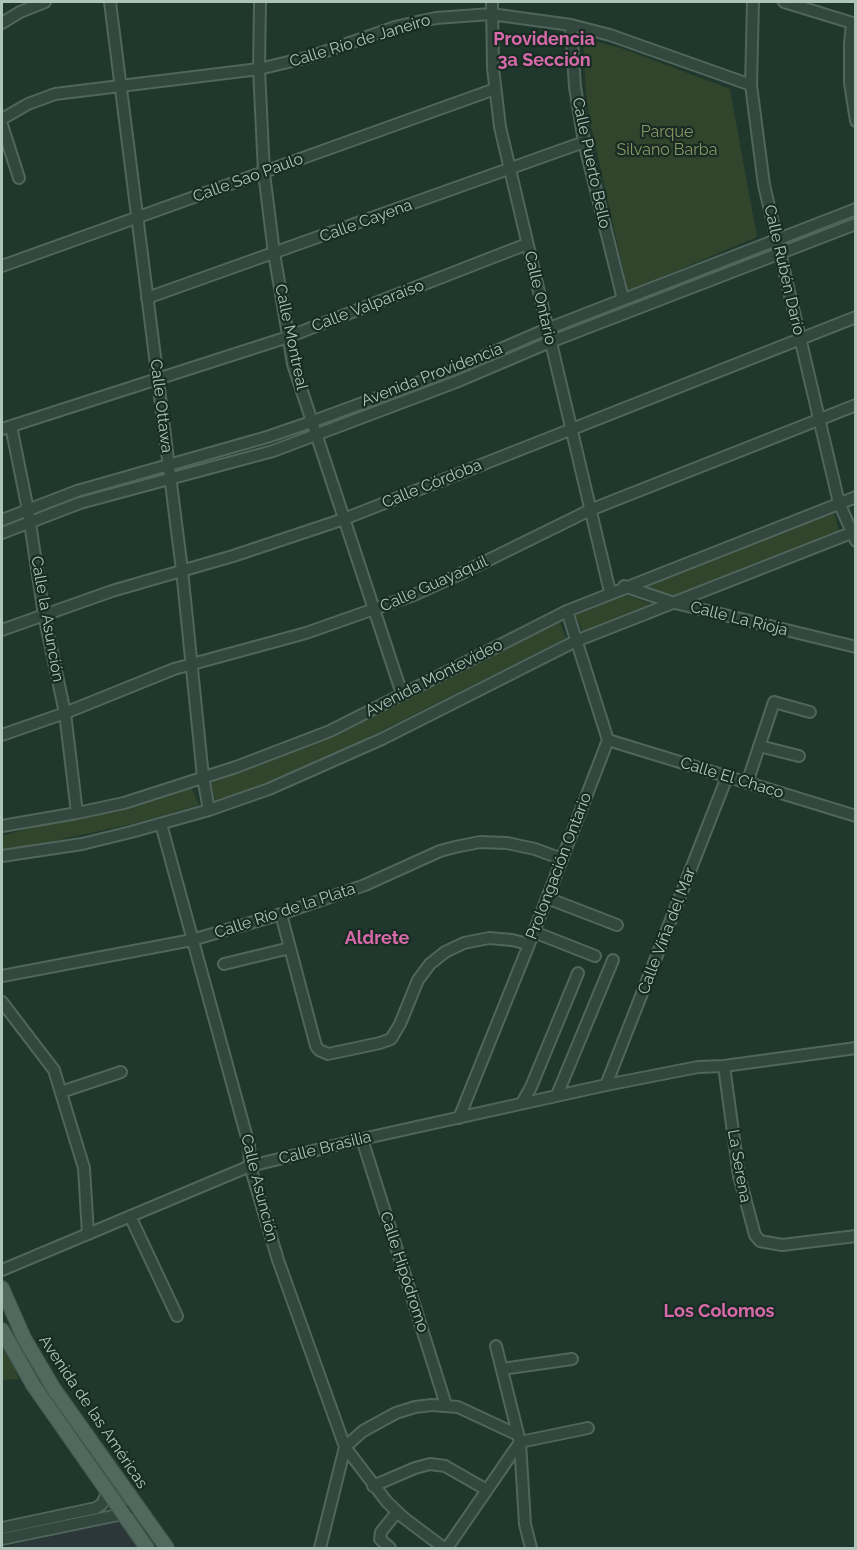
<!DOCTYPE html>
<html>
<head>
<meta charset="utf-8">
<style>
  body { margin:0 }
  #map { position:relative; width:857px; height:1550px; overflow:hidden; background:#1f372c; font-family:Raleway,sans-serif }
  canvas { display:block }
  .frame { position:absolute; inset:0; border:3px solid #adc4bb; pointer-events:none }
</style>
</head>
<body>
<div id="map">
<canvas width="857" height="1550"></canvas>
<div class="frame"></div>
</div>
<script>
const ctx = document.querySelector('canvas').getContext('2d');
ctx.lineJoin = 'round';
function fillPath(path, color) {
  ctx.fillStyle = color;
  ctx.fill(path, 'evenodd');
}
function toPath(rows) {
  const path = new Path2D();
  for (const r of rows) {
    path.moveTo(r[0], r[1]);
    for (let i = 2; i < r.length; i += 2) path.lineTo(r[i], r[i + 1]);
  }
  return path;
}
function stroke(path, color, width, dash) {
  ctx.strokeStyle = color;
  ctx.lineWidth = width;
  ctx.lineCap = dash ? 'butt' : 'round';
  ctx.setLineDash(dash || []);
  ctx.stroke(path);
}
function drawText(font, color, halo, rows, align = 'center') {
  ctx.font = font + ' Raleway,sans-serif';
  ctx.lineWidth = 4.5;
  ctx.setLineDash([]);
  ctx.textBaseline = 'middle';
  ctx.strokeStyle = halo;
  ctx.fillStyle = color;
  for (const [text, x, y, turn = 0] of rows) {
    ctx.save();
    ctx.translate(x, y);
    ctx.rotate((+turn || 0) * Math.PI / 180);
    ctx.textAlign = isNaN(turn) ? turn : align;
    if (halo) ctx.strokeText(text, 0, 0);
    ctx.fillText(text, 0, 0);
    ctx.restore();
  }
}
const medical = toPath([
  [119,1519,140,1548,7,1548,7,1546]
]);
const green = toPath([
  [583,38,624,49,730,89,757,237,628,291,589,117,586,92],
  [834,512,840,533,673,597,641,584],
  [626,595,652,604,583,632,575,614],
  [560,622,566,638,339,752,277,779,216,802,209,780,333,735],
  [191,787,199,805,132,824,49,842,2,850,2,836,44,824,111,812],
  [2,1341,19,1379,2,1380]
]);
const minor = toPath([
  [110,2,182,570,203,777,209,810],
  [260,2,259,69,264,173,274,253,293,364,402,694],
  [492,2,493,68,500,127,610,592],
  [753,2,751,85,764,185,839,503,856,541],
  [784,2,856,24],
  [2,23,20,12,45,2],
  [852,23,850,44,850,83,856,121],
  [571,25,575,87,584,142,623,299],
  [2,119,28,104,55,94,259,69,309,57,395,27,417,22,436,18,491,14,571,25,610,35,751,85],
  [2,125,19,178],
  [2,266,495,89],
  [147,298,584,142],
  [11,426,28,510,44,615,65,713,77,813],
  [2,429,288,337,527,244],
  [2,520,77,491,267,437,311,422,452,370,547,329,856,209],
  [2,533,80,503,273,451,456,382,550,342,856,224],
  [624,586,671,602,856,647],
  [2,630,112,591,233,556,344,519,856,317],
  [2,735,65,713,174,669,306,633,414,595,458,575,590,510,856,405],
  [608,740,856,816],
  [759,746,799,756],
  [747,783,774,702,810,712],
  [161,824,249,1145,250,1166,278,1260,345,1447,320,1548],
  [2,826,77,813,124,803,236,767,330,731,567,611,856,497],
  [2,856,82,844,131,832,209,810,269,789,382,739,576,641,856,531],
  [547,898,617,925],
  [281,914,316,1046,319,1050,328,1054,380,1043,391,1039,400,1024,418,980,430,964,445,952,464,943,489,938,512,940,528,944],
  [534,932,595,956],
  [224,964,290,948],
  [2,976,192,940,281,914,365,885,440,851,455,847,480,842,507,843,535,849,562,859],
  [2,1002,54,1070,84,1168,88,1234],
  [724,1066,739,1176,755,1235,760,1241,782,1245,856,1236],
  [606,1085,727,777],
  [61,1092,121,1072],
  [557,1095,613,960],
  [522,1103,531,1087,578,973],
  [459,1118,534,932,608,740,567,611],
  [362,1139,446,1405],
  [130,1216,177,1316],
  [2,1270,250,1166,362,1139,606,1085,698,1067,724,1066,856,1048],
  [496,1346,520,1442,525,1524,531,1548],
  [502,1369,572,1359],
  [345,1447,363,1431,396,1413,415,1407,432,1405,458,1407,518,1435],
  [345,1447,387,1502,404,1518,444,1548],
  [373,1486,415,1468,430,1464,445,1466,487,1490],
  [2,1528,96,1508,102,1504,108,1491],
  [2,1539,123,1514,137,1505],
  [390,1548,380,1539,381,1532,397,1512],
  [447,1548,520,1442,588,1428]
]);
const major = toPath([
  [2,1288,24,1338,54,1389,167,1548],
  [2,1330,33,1385,147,1548]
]);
const streetNames = [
  ["Calle Río de Janeiro",360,41,-17],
  ["Calle Puerto Bello",591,163,78],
  ["Calle Sao Paulo",248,178,-20],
  ["Calle Cayena",366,221,-20],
  ["Calle Rubén Darío",784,270,77],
  ["Calle Ontario",540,298,77],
  ["Calle Valparaíso",368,306,-21],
  ["Calle Montreal",291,337,78],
  ["Avenida Providencia",432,375,-21],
  ["Calle Ottawa",161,406,83],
  ["Calle Córdoba",432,484,-22],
  ["Calle Guayaquil",434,584,-24],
  ["Calle la Asunción",47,619,80],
  ["Calle La Rioja",739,619,14],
  ["Avenida Montevideo",434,678,-27],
  ["Calle El Chaco",732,778,17],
  ["Prolongación Ontario",559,866,-69],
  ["Calle Río de la Plata",285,911,-18],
  ["Calle Viña del Mar",667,931,-69],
  ["Calle Brasilia",325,1148,-14],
  ["La Serena",739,1166,80],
  ["Calle Asunción",259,1188,76],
  ["Calle Hipódromo",404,1272,72],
  ["Avenida de las Américas",93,1412,56]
];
const parkNames = [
  ["Parque",667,132],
  ["Silvano Barba",667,150]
];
const neighbourhoodNames = [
  ["Providencia",544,40],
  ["3a Sección",544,61],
  ["Aldrete",377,939],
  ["Los Colomos",719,1312]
];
fillPath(medical, '#2b3738');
fillPath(green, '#30452c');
stroke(minor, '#50655c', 14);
stroke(major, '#3f544b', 16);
stroke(minor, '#33473e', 10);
stroke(major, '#50685d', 14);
drawText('16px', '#adc4bb', '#182c23', streetNames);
drawText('16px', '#8b9564', '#182c23', parkNames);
drawText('bold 18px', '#d869aa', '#182c23', neighbourhoodNames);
</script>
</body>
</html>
